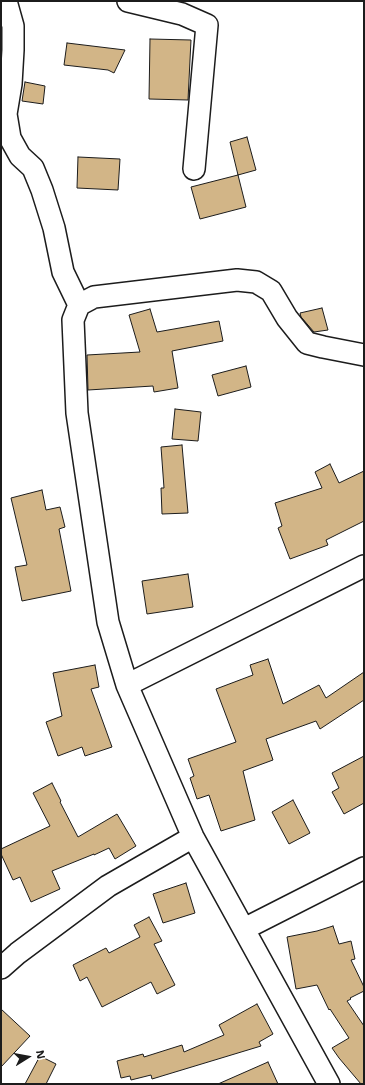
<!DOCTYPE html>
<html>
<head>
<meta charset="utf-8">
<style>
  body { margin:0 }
  #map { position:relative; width:365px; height:1085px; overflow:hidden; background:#fff; font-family:"Shantell Sans",sans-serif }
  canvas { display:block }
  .frame { position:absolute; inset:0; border:2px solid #1c1c1c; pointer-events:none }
  .north { position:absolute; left:8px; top:1037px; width:40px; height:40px; -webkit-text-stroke:3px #fff; paint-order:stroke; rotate:79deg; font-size:11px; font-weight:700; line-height:16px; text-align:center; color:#1c1c1c }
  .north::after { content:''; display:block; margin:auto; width:14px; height:18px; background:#1c1c1c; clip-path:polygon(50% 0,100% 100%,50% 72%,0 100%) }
</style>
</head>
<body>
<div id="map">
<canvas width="365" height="1085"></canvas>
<div class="frame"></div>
<div class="north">N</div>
</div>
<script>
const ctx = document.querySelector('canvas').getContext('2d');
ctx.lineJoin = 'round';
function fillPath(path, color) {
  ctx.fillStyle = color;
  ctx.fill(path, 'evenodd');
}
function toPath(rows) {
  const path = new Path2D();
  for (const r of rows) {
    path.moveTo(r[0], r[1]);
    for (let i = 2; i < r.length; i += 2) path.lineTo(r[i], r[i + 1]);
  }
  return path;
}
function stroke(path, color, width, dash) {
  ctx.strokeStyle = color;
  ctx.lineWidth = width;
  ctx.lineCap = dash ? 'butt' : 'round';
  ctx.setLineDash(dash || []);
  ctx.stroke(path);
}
const building = toPath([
  [150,39,191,40,188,100,149,99,150,39],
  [67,43,125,50,114,73,108,70,64,65,67,43],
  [25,82,45,86,43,104,22,101,25,82],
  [247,137,256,170,238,175,230,142,247,137],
  [78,157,120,159,118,190,77,188,78,157],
  [238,175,246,207,200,219,191,187,238,175],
  [322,308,328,330,314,332,301,317,300,313,322,308],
  [150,309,157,332,219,321,223,341,172,351,178,388,154,392,153,386,88,390,87,355,140,352,129,315,150,309],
  [246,366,251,387,218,396,212,375,246,366],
  [175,409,201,412,198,441,172,439,175,409],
  [182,445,188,513,162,514,161,488,164,488,161,447,182,445],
  [330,464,339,483,364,471,364,521,326,540,328,545,290,559,278,528,282,526,275,503,322,488,315,472,330,464],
  [42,490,46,510,60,507,65,527,59,529,71,591,22,601,15,567,27,565,11,498,42,490],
  [188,574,193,607,147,614,142,581,188,574],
  [268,659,283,704,319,685,326,698,364,672,364,700,320,729,316,721,266,739,273,760,243,771,255,820,221,831,209,795,197,799,190,778,194,776,188,759,236,742,216,689,253,675,250,665,268,659],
  [95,665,99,687,91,689,112,747,85,756,82,747,58,756,46,722,62,716,53,673,95,665],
  [364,756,364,803,344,814,332,792,339,788,332,773,364,756],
  [52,783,61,801,60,802,78,837,117,814,136,846,115,859,109,848,94,855,94,854,52,871,60,889,31,902,20,877,13,880,1,854,1,849,50,826,33,793,52,783],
  [293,800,310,833,289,844,272,812,293,800],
  [186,883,195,913,163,923,153,894,186,883],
  [149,917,162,941,154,944,175,985,157,994,151,982,102,1007,87,977,80,981,73,965,106,948,109,953,140,937,134,925,149,917],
  [333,926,339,944,351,941,355,959,351,960,364,987,364,991,350,998,351,999,347,1001,364,1026,364,1084,361,1084,339,1058,332,1048,349,1038,330,1009,329,1010,317,985,296,989,287,937,317,931,333,926],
  [257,1004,273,1034,259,1042,261,1046,152,1079,151,1075,131,1080,130,1076,121,1078,117,1061,143,1054,144,1057,182,1045,184,1052,224,1035,219,1025,257,1004],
  [1,1009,30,1036,1,1067,1,1009],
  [40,1056,56,1064,46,1084,25,1084,40,1056],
  [268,1062,278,1084,218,1084,268,1062]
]);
const street = toPath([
  [6,1,13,26,13,50,11,84,6,114,10,138,20,156,33,168,42,190,54,228,63,272,79,305],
  [128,1,182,14,207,25,194,169],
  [127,685,364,566],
  [244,929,364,868],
  [1,968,18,953,108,886,193,837],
  [329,1084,193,837,127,685,108,622,77,413,73,320,79,305,94,297,237,280,256,282,271,291,287,318,307,343,323,347,364,355]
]);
fillPath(building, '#d2b587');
stroke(building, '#1c1c1c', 1);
stroke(street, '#1c1c1c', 24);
stroke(street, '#fff', 21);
</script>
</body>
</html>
